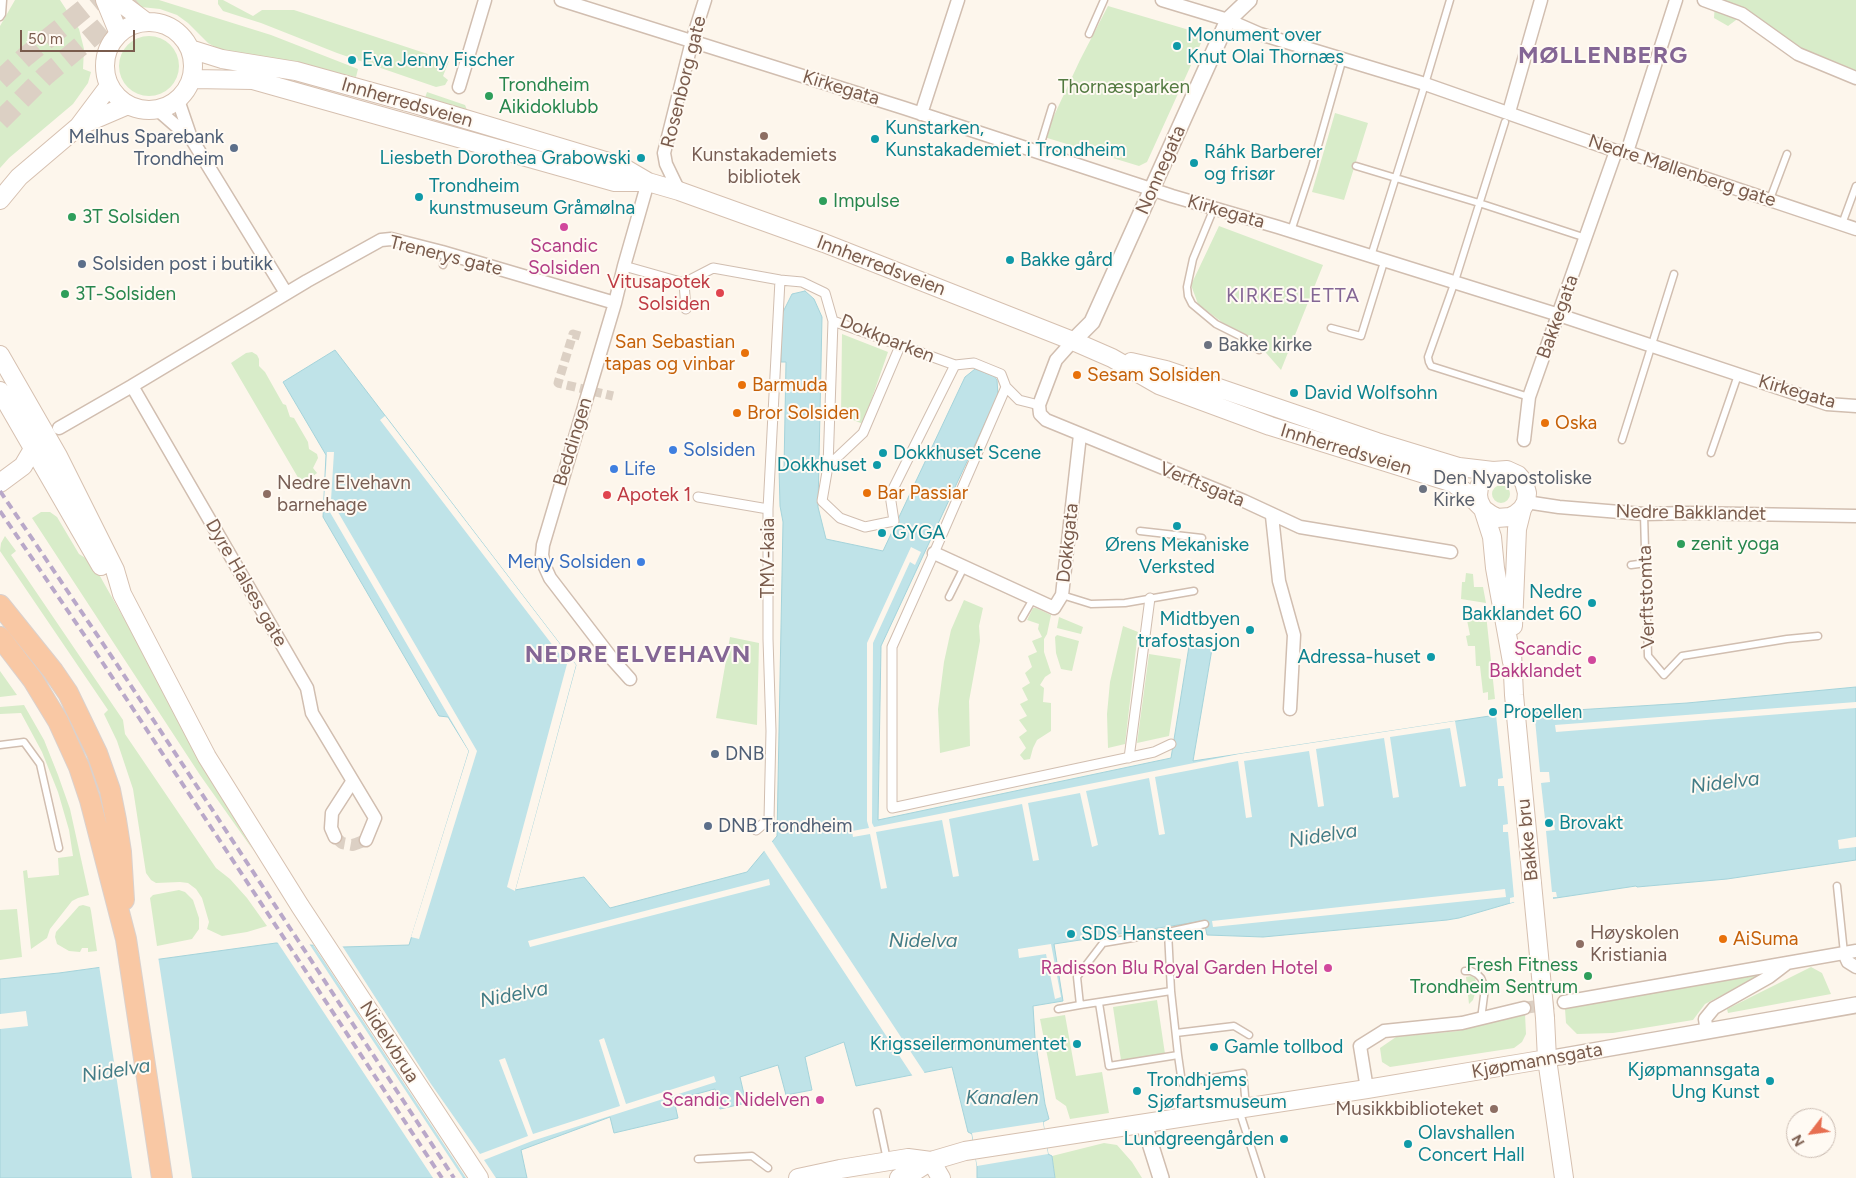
<!DOCTYPE html>
<html>
<head>
<meta charset="utf-8">
<style>
  body { margin:0 }
  #map { position:relative; width:1856px; height:1178px; overflow:hidden; background:#fdf6ec; font-family:Figtree,sans-serif }
  canvas { display:block }
  .north { position:absolute; left:1786px; top:1108px; width:50px; height:50px; box-sizing:border-box; background:#fffaf3; border:1px solid #cabbb1; border-radius:50%; rotate:240deg; font-size:14px; font-weight:700; line-height:20px; text-align:center; color:#7a5c4d }
  .north::after { content:''; display:block; margin:auto; width:18px; height:22px; background:#e76f51; clip-path:polygon(50% 0,100% 100%,50% 72%,0 100%) }
  .scale { position:absolute; left:20px; top:30px; width:115px; height:22px; box-sizing:border-box; border:2px solid #7a5c4d; border-top:0; padding-left:6px; font-size:15px; line-height:18px; white-space:nowrap; color:#7a5c4d; -webkit-text-stroke:4px #fffaf3; paint-order:stroke }
</style>
</head>
<body>
<div id="map">
<canvas width="1856" height="1178"></canvas>
<div class="north">N</div>
<div class="scale">50 m</div>
</div>
<script>
const ctx = document.querySelector('canvas').getContext('2d');
ctx.lineJoin = 'round';
function fillPath(path, color) {
  ctx.fillStyle = color;
  ctx.fill(path, 'evenodd');
}
function toPath(rows) {
  const path = new Path2D();
  for (const r of rows) {
    if (r.length === 3) {
      path.moveTo(r[0] + r[2], r[1]);
      path.arc(r[0], r[1], r[2], 0, 2 * Math.PI);
      continue;
    }
    path.moveTo(r[0], r[1]);
    for (let i = 2; i < r.length; i += 2) path.lineTo(r[i], r[i + 1]);
  }
  return path;
}
function stroke(path, color, width, dash) {
  ctx.strokeStyle = color;
  ctx.lineWidth = width;
  ctx.lineCap = dash ? 'butt' : 'round';
  ctx.setLineDash(dash || []);
  ctx.stroke(path);
}
function drawText(font, color, halo, rows, align = 'center') {
  ctx.font = font + ' Figtree,sans-serif';
  ctx.lineWidth = 4;
  ctx.setLineDash([]);
  ctx.textBaseline = 'middle';
  ctx.strokeStyle = halo;
  ctx.fillStyle = color;
  for (const [text, x, y, turn = 0] of rows) {
    ctx.save();
    ctx.translate(x, y);
    ctx.rotate((+turn || 0) * Math.PI / 180);
    ctx.textAlign = isNaN(turn) ? turn : align;
    if (halo) ctx.strokeText(text, 0, 0);
    ctx.fillText(text, 0, 0);
    ctx.restore();
  }
}
const green = toPath([
  [15,0,60,0,79,29,84,49,83,69,91,72,88,83,73,104,9,158,0,168,0,26],
  [125,0,159,0,271,35,358,69,356,77,279,59,222,51,208,43,188,23,177,15,160,9,141,7],
  [218,0,223,0,253,16,262,10,294,10,449,61,443,76,448,80,445,85,436,87,337,53,261,23,223,11,218,4],
  [1704,0,1856,0,1856,78,1740,17,1728,26,1714,18,1715,3],
  [1108,6,1196,32,1201,38,1201,43,1147,162,1139,166,1044,137,1080,60],
  [149,66,30],
  [427,92,465,105,467,110,425,98],
  [1335,113,1368,123,1344,200,1312,192],
  [1219,226,1323,265,1281,370,1253,338,1223,323,1198,304,1191,285],
  [842,334,888,352,863,424,841,415],
  [252,352,257,355,259,359,259,366,265,372,283,404,286,405,290,417,294,418,308,442,309,449,317,454,318,458,313,468,317,473,313,476,313,485,306,489,303,486,231,363,246,353],
  [1501,494,9],
  [41,512,50,512,57,517,79,554,92,562,140,647,186,737,253,850,200,775,32,518],
  [5,536,16,551,11,555,123,720,125,734,216,868,230,879,247,898,267,926,247,932,222,936,207,929,209,922,202,898,196,889,188,883,180,882,156,883,151,880,146,873,133,789,117,741,104,714,108,710,0,551,1,543],
  [1466,573,1473,574,1474,587,1483,587,1486,603,1461,599,1462,582,1465,582],
  [964,600,983,608,979,626,980,641,969,701,970,746,940,753,938,709,944,662,951,630],
  [1033,608,1036,608,1051,615,1047,634,1044,639,1044,652,1051,673,1045,677,1040,685,1044,688,1043,702,1051,703,1051,731,1037,740,1033,748,1030,759,1024,760,1020,755,1026,748,1019,737,1027,731,1019,720,1027,716,1020,704,1028,700,1022,688,1030,683,1025,673,1032,667,1028,656,1037,652,1032,641,1042,637,1038,629,1039,624,1027,620],
  [1486,614,1495,699,1488,700,1488,692,1483,693,1480,666,1476,666,1475,646,1468,646,1466,636,1470,635,1466,615],
  [1059,617,1083,627,1081,634,1057,628],
  [1123,626,1138,632,1125,744,1108,748,1107,714,1110,682],
  [1057,635,1079,641,1072,671,1061,669,1056,653,1055,637],
  [730,637,759,643,757,725,716,718],
  [1149,654,1181,659,1169,736,1137,743],
  [0,671,17,695,0,697],
  [24,705,44,740,58,775,70,809,89,895,78,898,72,901,50,929,47,938,31,949,23,871,27,870,28,878,59,875,58,858,73,856,69,830,58,792,42,752,21,713,0,714,0,707],
  [179,890,185,892,193,900,199,918,199,929,192,939,157,946,150,898,153,895],
  [83,905,90,907,91,911,97,951,88,952,88,948,82,948,80,952,69,951,57,944,55,937,56,932,79,906],
  [17,909,22,957,0,960,0,910],
  [1811,967,1822,973,1831,994,1728,1013,1727,1009],
  [1757,973,1758,977,1705,1004,1693,1020,1613,1033,1577,1034,1566,1023,1565,1009],
  [1471,976,1475,978,1477,987,1473,1000,1469,1004,1466,977],
  [1157,1000,1165,1054,1121,1060,1113,1007],
  [1525,1014,1526,1034,1522,1042,1514,1048,1390,1067,1382,1062,1380,1048,1396,1037,1458,1031],
  [1065,1015,1076,1076,1102,1072,1109,1113,1070,1119,1066,1106,1056,1099,1040,1019],
  [1104,1143,1117,1145,1132,1162,1142,1178,1055,1178,1052,1156]
]);
const water = toPath([
  [805,291,814,299,822,317,818,507,826,539,883,551,965,377,975,369,994,376,997,380,998,395,881,646,878,820,1171,758,1190,640,1213,643,1193,761,1496,715,1687,703,1856,687,1856,860,1727,879,1637,887,1636,886,1556,898,1514,902,1459,918,1447,920,1263,937,1207,935,1204,921,1054,944,1063,1001,1033,1006,1035,1038,1045,1104,1049,1119,1043,1122,1048,1154,1052,1156,1055,1178,977,1178,977,1166,972,1134,968,1132,952,1067,856,1086,844,1042,805,1057,812,1090,786,1095,778,1065,740,1077,746,1103,720,1109,715,1089,674,1100,678,1118,614,1133,610,1117,521,1150,527,1178,0,1178,0,979,59,973,276,943,343,947,409,945,469,751,448,717,439,716,323,517,326,455,283,382,335,350,576,665,515,890,584,877,610,908,747,872,777,836,783,522,780,506,779,467,784,468,786,362,781,362,782,314,792,294,805,291]
]);
const pier = toPath([
  [385,416,576,665,515,891,507,887,567,664,380,420],
  [327,452,334,452,331,500,477,751,419,939,411,937,469,751,324,502],
  [911,547,921,552,915,565,910,562,873,643,872,823,874,827,1239,754,1455,721,1466,786,1460,787,1450,728,1390,737,1399,797,1393,798,1384,738,1316,749,1324,806,1318,807,1309,751,1244,761,1252,817,1246,818,1238,761,1155,777,1165,834,1159,835,1149,778,1086,791,1098,845,1092,847,1080,793,1028,803,1039,860,1033,861,1022,804,949,819,959,876,953,877,942,820,876,832,887,888,881,889,870,834,853,837,852,831,869,828,867,821,867,643],
  [1856,702,1856,708,1556,732,1555,725],
  [1534,709,1540,772,1549,772,1550,782,1541,783,1545,819,1553,818,1555,830,1546,831,1552,892,1556,892,1557,897,1553,897,1553,901,1515,905,1514,902,1510,903,1510,898,1514,897,1508,832,1503,832,1503,825,1508,824,1504,786,1498,786,1498,779,1503,778,1496,715,1492,716,1491,713],
  [1856,837,1856,847,1839,849,1838,840],
  [771,840,926,1075,913,1077,912,1075,763,849],
  [769,879,770,885,530,947,528,941],
  [1505,889,1506,897,1213,927,1212,921],
  [276,940,308,942,463,1178,433,1178],
  [312,943,341,944,431,1084,480,1154,528,1136,499,1060,505,1058,533,1134,620,1106,599,1040,604,1038,626,1104,714,1076,716,1082,532,1141,484,1160,496,1178,466,1178],
  [1051,944,1061,997,1055,999,1046,954,1019,958,1018,949],
  [158,956,192,1178,132,1178,99,965],
  [26,1011,28,1026,0,1029,0,1014],
  [1043,1122,1048,1154,977,1166,972,1133]
]);
const pedestrianTunnel = toPath([
  [580,336,573,334,558,383,613,396]
]);
const minorTunnel = toPath([
  [335,837,342,843,353,845,366,840],
  [1524,1008,1564,1002]
]);
const trunkTunnel = toPath([
  [0,80,25,57,95,0],
  [0,121,45,76,136,0]
]);
const service = toPath([
  [0,17,2,14,3,0],
  [1089,34,1104,0],
  [1505,122,1454,284,1428,357,1429,362,1431,366,1529,397],
  [1038,153,1052,107],
  [1356,166,1479,203,1586,238],
  [1770,199,1787,154],
  [1214,208,1193,259,1187,287,1188,296,1192,304,1216,324,1244,338,1259,350],
  [1842,224,1856,186],
  [1291,231,1312,167,1343,58],
  [1371,256,1422,94,1450,0],
  [443,265,446,254],
  [1331,328,1361,336,1384,262],
  [1622,440,1674,274],
  [1711,453,1738,375],
  [1644,514,1648,656,1664,675,1682,656,1787,639,1818,636],
  [1140,531,1202,538],
  [1631,565,1646,563],
  [1062,595,1091,604,1125,603,1194,591],
  [949,597,964,567],
  [1022,618,1033,599],
  [0,745,24,742,40,764,59,848],
  [1837,886,1844,953],
  [1168,932,1205,924],
  [1465,971,1471,971,1477,974,1481,978,1485,988,1481,1019],
  [1080,1005,1077,977,1103,943,1168,932,1171,991],
  [1058,1009,1080,1005,1171,991,1178,1055,1109,1066,1099,1003],
  [1176,1033,1234,1026,1249,1035],
  [1178,1055,1182,1083,1243,1073,1246,1107],
  [1239,1110,1261,1178],
  [877,1112,887,1160],
  [698,1159,752,1156,768,1168]
]);
const pedestrian = toPath([
  [624,266,684,283,713,268,780,280,802,282,825,293,833,321,955,365,974,363,1001,374,1006,387,1019,400,1039,405],
  [684,283,686,309],
  [833,321,828,466,822,501,840,518,865,527,894,521,890,495,955,365],
  [1006,387,934,553,892,647,892,808,1154,752,1171,744],
  [828,466,863,433,900,346],
  [698,497,768,509],
  [1129,758,1150,598],
  [756,830,769,819,771,731,768,639,768,509,780,280]
]);
const minor = toPath([
  [561,0,904,108,1172,196,1278,227,1559,315,1827,404,1856,406],
  [1162,0,1228,20,1260,34,1425,84,1616,151,1627,152,1856,229],
  [1704,0,1742,14,1798,54,1856,78],
  [459,87,485,0],
  [178,100,191,138,286,293],
  [158,110,190,138],
  [1509,112,1541,0],
  [921,114,958,0],
  [1627,152,1676,0],
  [679,191,666,164,664,153,692,41,705,0],
  [1073,341,1056,360,1039,405,1040,414,1046,420,1244,501,1300,527,1451,552],
  [59,428,132,386],
  [1524,440,1529,397,1616,151],
  [1526,502,1559,507,1644,514,1688,513,1856,516],
  [1272,516,1279,581,1294,635,1290,709],
  [934,553,1054,608,1062,595,1080,435],
  [630,679,613,660,550,578,545,567,542,555,543,545,615,303,624,266,648,182],
  [335,837,331,828,332,813,352,782],
  [366,840,375,818,312,713,307,688,132,386,307,281,381,240,391,239,442,252,615,303],
  [1844,953,1848,962,1856,967],
  [1564,1002,1856,951],
  [1707,1032,1705,1019,1714,1008,1769,977,1786,964],
  [1367,1089,1360,1046,1384,1031,1462,1023,1524,1008]
]);
const tertiary = toPath([
  [1073,341,1092,322,1228,20,1249,0],
  [1547,1059,1856,1005],
  [1144,1124,1161,1178]
]);
const secondary = toPath([
  [105,0,119,34],
  [117,0,146,22],
  [149,66,44],
  [190,49,222,59,296,71,415,104,619,165,648,182,679,191,824,243,1073,341,1112,358,1159,385,1270,426,1453,483,1468,494,1483,509,1490,514,1497,518,1510,517,1516,514,1522,509,1526,502,1527,493,1524,482,1518,475,1507,470,1493,471,1486,475,1479,487,1478,495,1479,501,1483,509,1492,537,1495,568,1512,662],
  [192,79,253,80,615,182,647,182],
  [79,126,128,105],
  [0,200,19,177,79,126,109,86],
  [0,355,58,456,115,570,122,594,207,757,300,906,479,1178],
  [1131,362,1166,370,1377,442,1459,467,1493,471],
  [0,391,101,566],
  [0,483,23,466,33,449,35,438],
  [1513,626,1517,529,1522,509],
  [1512,652,1514,695,1532,883],
  [1545,1018,1547,1059,1564,1178],
  [931,1161,941,1178],
  [798,1178,840,1169,908,1158,931,1161],
  [899,1178,912,1173,931,1161,965,1151,1367,1089,1547,1059]
]);
const trunk = toPath([
  [0,605,53,671,68,693,97,753,110,790,116,820,121,852,124,900],
  [0,637,33,680,58,721,79,767,90,800,126,939,162,1178]
]);
const rail = toPath([
  [0,491,114,660,454,1178],
  [0,511,89,642,442,1178]
]);
const secondaryBridge = toPath([
  [1532,883,1545,1018]
]);
const markers = [
  [1177,46,5,"#0f9aa8"],
  [352,60,5,"#0f9aa8"],
  [489,96,5,"#2e9e5b"],
  [764,136,5,"#8d6e63"],
  [875,139,5,"#0f9aa8"],
  [234,148,5,"#5c6f8a"],
  [641,158,5,"#0f9aa8"],
  [1194,163,5,"#0f9aa8"],
  [419,197,5,"#0f9aa8"],
  [823,201,5,"#2e9e5b"],
  [72,217,5,"#2e9e5b"],
  [564,227,5,"#d1479c"],
  [1010,260,5,"#0f9aa8"],
  [82,264,5,"#5c6f8a"],
  [720,293,5,"#e0444e"],
  [65,294,5,"#2e9e5b"],
  [1208,345,5,"#6b7280"],
  [745,353,5,"#e8710a"],
  [1077,375,5,"#e8710a"],
  [742,385,5,"#e8710a"],
  [1294,393,5,"#0f9aa8"],
  [737,413,5,"#e8710a"],
  [1545,423,5,"#e8710a"],
  [673,450,5,"#3f7fe0"],
  [883,453,5,"#0f9aa8"],
  [877,465,5,"#0f9aa8"],
  [614,469,5,"#3f7fe0"],
  [1423,489,5,"#6b7280"],
  [867,493,5,"#e8710a"],
  [267,494,5,"#8d6e63"],
  [607,495,5,"#e0444e"],
  [1177,526,5,"#0f9aa8"],
  [882,533,5,"#0f9aa8"],
  [1681,544,5,"#2e9e5b"],
  [641,562,5,"#3f7fe0"],
  [1592,603,5,"#0f9aa8"],
  [1250,630,5,"#0f9aa8"],
  [1431,657,5,"#0f9aa8"],
  [1592,660,5,"#d1479c"],
  [1493,712,5,"#0f9aa8"],
  [715,754,5,"#5c6f8a"],
  [1549,823,5,"#0f9aa8"],
  [708,826,5,"#5c6f8a"],
  [1071,934,5,"#0f9aa8"],
  [1723,939,5,"#e8710a"],
  [1580,944,5,"#8d6e63"],
  [1328,968,5,"#d1479c"],
  [1588,976,5,"#2e9e5b"],
  [1077,1044,5,"#0f9aa8"],
  [1214,1047,5,"#0f9aa8"],
  [1770,1081,5,"#0f9aa8"],
  [1137,1091,5,"#0f9aa8"],
  [820,1100,5,"#d1479c"],
  [1494,1109,5,"#8d6e63"],
  [1284,1139,5,"#0f9aa8"],
  [1408,1144,5,"#0f9aa8"]
];
const cultureNames = [
  ["Monument over",1187,35],
  ["Knut Olai Thornæs",1187,57],
  ["Eva Jenny Fischer",362,60],
  ["Kunstarken,",885,128],
  ["Kunstakademiet i Trondheim",885,150],
  ["Ráhk Barberer",1204,152],
  ["og frisør",1204,174],
  ["Liesbeth Dorothea Grabowski",631,158,"right"],
  ["Trondheim",429,186],
  ["kunstmuseum Gråmølna",429,208],
  ["Bakke gård",1020,260],
  ["David Wolfsohn",1304,393],
  ["Dokkhuset Scene",893,453],
  ["Dokkhuset",867,465,"right"],
  ["GYGA",892,533],
  ["Ørens Mekaniske",1177,545,"center"],
  ["Verksted",1177,567,"center"],
  ["Nedre",1582,592,"right"],
  ["Bakklandet 60",1582,614,"right"],
  ["Midtbyen",1240,619,"right"],
  ["trafostasjon",1240,641,"right"],
  ["Adressa-huset",1421,657,"right"],
  ["Propellen",1503,712],
  ["Brovakt",1559,823],
  ["SDS Hansteen",1081,934],
  ["Krigsseilermonumentet",1067,1044,"right"],
  ["Gamle tollbod",1224,1047],
  ["Kjøpmannsgata",1760,1070,"right"],
  ["Ung Kunst",1760,1092,"right"],
  ["Trondhjems",1147,1080],
  ["Sjøfartsmuseum",1147,1102],
  ["Olavshallen",1418,1133],
  ["Concert Hall",1418,1155],
  ["Lundgreengården",1274,1139,"right"]
];
const streetNames = [
  ["Rosenborg gate",684,82,-76],
  ["Kirkegata",841,88,17],
  ["Innherredsveien",407,103,16],
  ["Nonnegata",1161,170,-66],
  ["Nedre Møllenberg gate",1682,171,18],
  ["Kirkegata",1226,212,16],
  ["Trenerys gate",446,256,14],
  ["Innherredsveien",881,266,21],
  ["Bakkegata",1558,317,-70],
  ["Dokkparken",887,339,22],
  ["Kirkegata",1797,392,16],
  ["Beddingen",573,442,-73],
  ["Innherredsveien",1346,450,17],
  ["Verftsgata",1202,485,22],
  ["Nedre Bakklandet",1691,513,1],
  ["Dokkgata",1068,543,-84],
  ["TMV-kaia",768,558,-90],
  ["Dyre Halses gate",246,583,60],
  ["Verftstomta",1647,597,-92],
  ["Bakke bru",1528,840,-96],
  ["Nidelvbrua",389,1042,57],
  ["Kjøpmannsgata",1537,1061,-10]
];
const leisureNames = [
  ["Trondheim",499,85],
  ["Aikidoklubb",499,107],
  ["Impulse",833,201],
  ["3T Solsiden",82,217],
  ["3T-Solsiden",75,294],
  ["zenit yoga",1691,544],
  ["Fresh Fitness",1578,965,"right"],
  ["Trondheim Sentrum",1578,987,"right"]
];
const parkNames = [
  ["Thornæsparken",1124,87]
];
const serviceNames = [
  ["Melhus Sparebank",224,137,"right"],
  ["Trondheim",224,159,"right"],
  ["Solsiden post i butikk",92,264],
  ["DNB",725,754],
  ["DNB Trondheim",718,826]
];
const educationNames = [
  ["Kunstakademiets",764,155,"center"],
  ["bibliotek",764,177,"center"],
  ["Nedre Elvehavn",277,483],
  ["barnehage",277,505],
  ["Høyskolen",1590,933],
  ["Kristiania",1590,955],
  ["Musikkbiblioteket",1484,1109,"right"]
];
const hotelNames = [
  ["Scandic",564,246,"center"],
  ["Solsiden",564,268,"center"],
  ["Scandic",1582,649],
  ["Bakklandet",1582,671],
  ["Radisson Blu Royal Garden Hotel",1318,968],
  ["Scandic Nidelven",810,1100]
];
const healthNames = [
  ["Vitusapotek",710,282],
  ["Solsiden",710,304],
  ["Apotek 1",617,495,"left"]
];
const foodNames = [
  ["San Sebastian",735,342,"right"],
  ["tapas og vinbar",735,364,"right"],
  ["Sesam Solsiden",1087,375],
  ["Barmuda",752,385],
  ["Bror Solsiden",747,413],
  ["Oska",1555,423],
  ["Bar Passiar",877,493],
  ["AiSuma",1733,939]
];
const worshipNames = [
  ["Bakke kirke",1218,345],
  ["Den Nyapostoliske",1433,478],
  ["Kirke",1433,500]
];
const shopNames = [
  ["Solsiden",683,450],
  ["Life",624,469],
  ["Meny Solsiden",631,562,"right"]
];
const neighbourhoodNames = [
  ["KIRKESLETTA",1293,296]
];
const waterNames = [
  ["Nidelva",1725,783,-7],
  ["Nidelva",1323,836,-9],
  ["Nidelva",923,941],
  ["Nidelva",514,995,-11],
  ["Nidelva",116,1071,-9],
  ["Kanalen",1002,1098]
];
const districtNames = [
  ["MØLLENBERG",1603,56],
  ["NEDRE ELVEHAVN",638,655]
];
fillPath(green, '#d8ecc9');
fillPath(water, '#bfe3e8');
stroke(water, '#a5d3da', 1);
fillPath(pier, '#fdf6ec');
stroke(pedestrianTunnel, '#dcd0c4', 9, [9, 4.5]);
stroke(minorTunnel, '#dcd0c4', 12, [12, 6]);
stroke(trunkTunnel, '#dcd0c4', 20, [20, 10]);
stroke(service, '#d1beb0', 9);
stroke(pedestrian, '#d1beb0', 11);
stroke(minor, '#d1beb0', 15);
stroke(tertiary, '#d1beb0', 18);
stroke(secondary, '#d6c0b0', 20);
stroke(trunk, '#dad1cd', 22);
stroke(service, '#fff', 6);
stroke(pedestrian, '#fff', 9);
stroke(minor, '#fff', 12);
stroke(tertiary, '#fff', 15);
stroke(secondary, '#fff', 18);
stroke(trunk, '#f9c8a4', 20);
stroke(rail, '#b9a8c9', 4, [8, 5]);
stroke(secondaryBridge, '#d6c0b0', 20, []);
stroke(secondaryBridge, '#fff', 18);
for (const [x, y, r, color] of markers) {
  const dot = new Path2D();
  dot.arc(x, y, r, 0, 2 * Math.PI);
  ctx.fillStyle = color;
  ctx.fill(dot);
  stroke(dot, '#fffaf3', 2);
}
drawText('19px', '#0d838f', '#fffaf3', cultureNames, 'left');
drawText('19px', '#7a5c4d', '#fffaf3', streetNames);
drawText('19px', '#27864d', '#fffaf3', leisureNames, 'left');
drawText('19px', '#537a41', '#fffaf3', parkNames);
drawText('19px', '#4e5e75', '#fffaf3', serviceNames, 'left');
drawText('19px', '#785e54', '#fffaf3', educationNames, 'left');
drawText('19px', '#b23c85', '#fffaf3', hotelNames, 'right');
drawText('19px', '#be3a42', '#fffaf3', healthNames, 'right');
drawText('19px', '#c56008', '#fffaf3', foodNames, 'left');
drawText('19px', '#5b616d', '#fffaf3', worshipNames, 'left');
drawText('19px', '#366cbe', '#fffaf3', shopNames, 'left');
ctx.letterSpacing = '1px';
drawText('20px', '#846695', '#fffaf3', neighbourhoodNames);
ctx.letterSpacing = '0px';
drawText('italic 20px', '#437c86', '#fffaf3', waterNames);
ctx.letterSpacing = '1px';
drawText('bold 24px', '#846695', '#fffaf3', districtNames);
ctx.letterSpacing = '0px';
</script>
</body>
</html>
